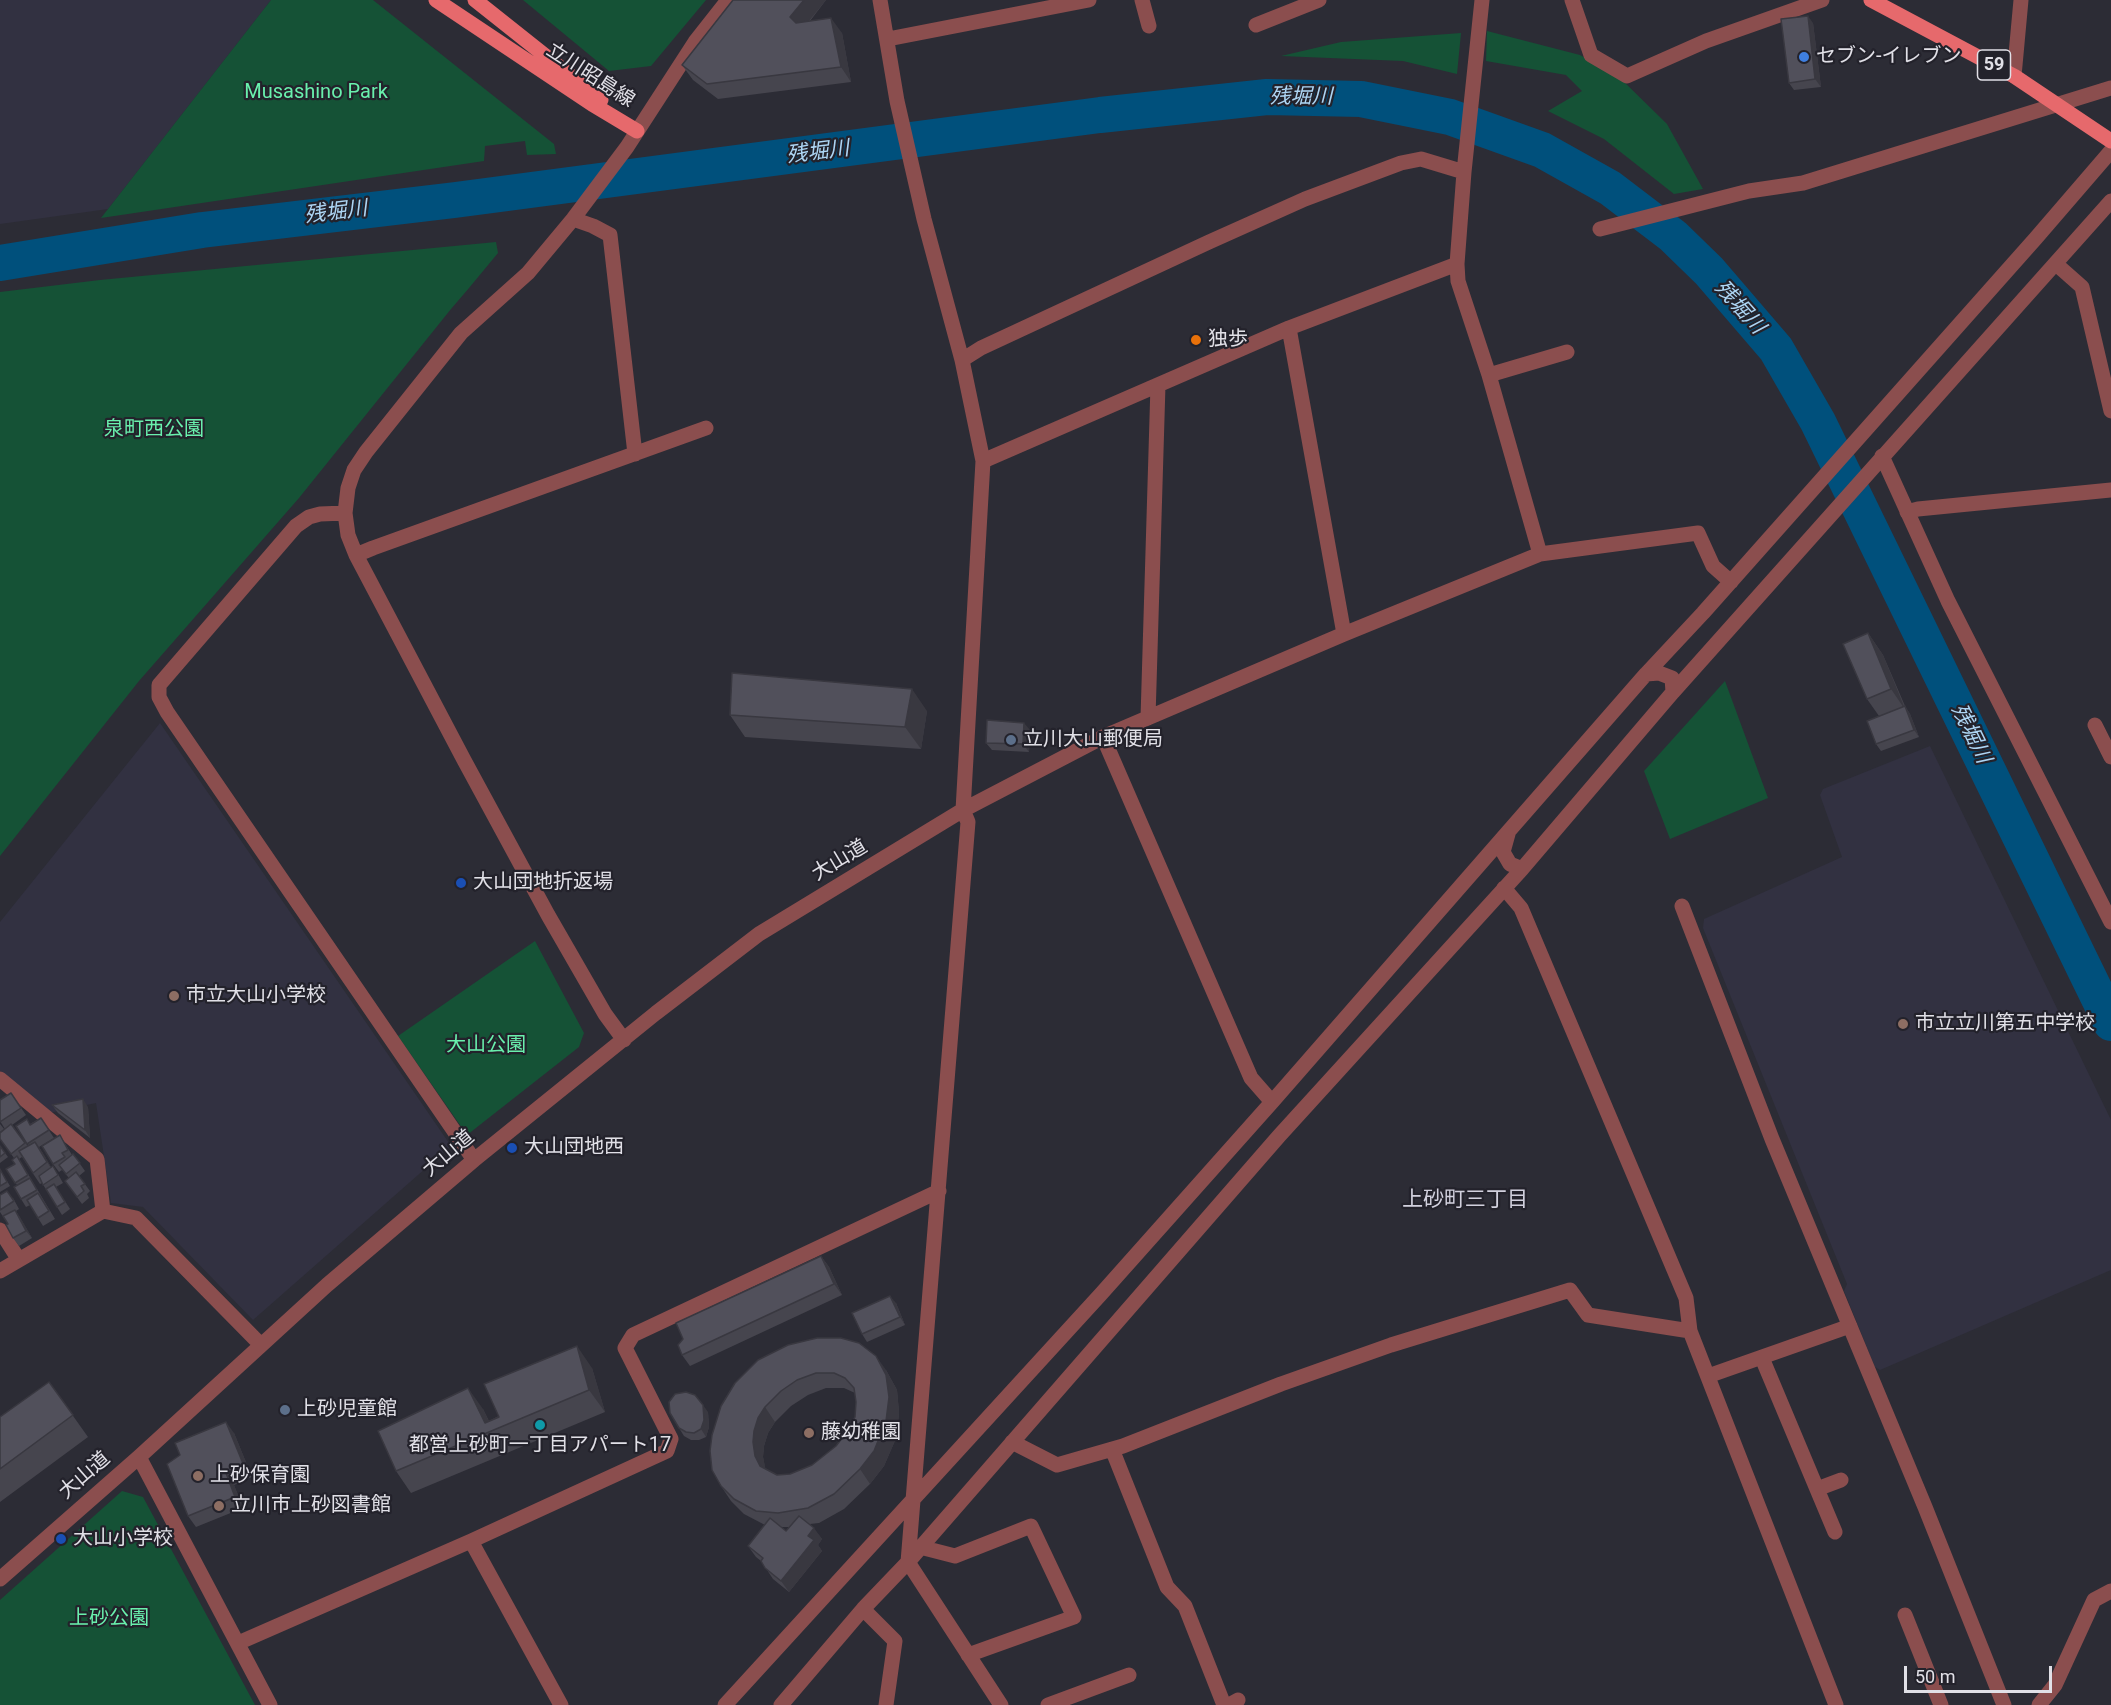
<!DOCTYPE html>
<html>
<head>
<meta charset="utf-8">
<style>
  body { margin:0 }
  #map { position:relative; width:2111px; height:1705px; overflow:hidden; background:#2c2c35; font-family:Roboto,sans-serif }
  canvas { display:block }
  .scale { position:absolute; left:1904px; top:1666px; width:148px; height:27px; box-sizing:border-box; border:3px solid #e1e0e7; border-top:0; padding-left:8px; font-size:18px; line-height:21px; white-space:nowrap; color:#e1e0e7; -webkit-text-stroke:4px #23222b; paint-order:stroke }
</style>
</head>
<body>
<div id="map">
<canvas width="2111" height="1705"></canvas>
<div class="scale">50 m</div>
</div>
<script>
const ctx = document.querySelector('canvas').getContext('2d');
ctx.lineJoin = 'round';
function fillPath(path, color) {
  ctx.fillStyle = color;
  ctx.fill(path, 'evenodd');
}
function toPath(rows) {
  const path = new Path2D();
  for (const r of rows) {
    path.moveTo(r[0], r[1]);
    for (let i = 2; i < r.length; i += 2) path.lineTo(r[i], r[i + 1]);
  }
  return path;
}
function stroke(path, color, width, dash) {
  ctx.strokeStyle = color;
  ctx.lineWidth = width;
  ctx.lineCap = dash ? 'butt' : 'round';
  ctx.setLineDash(dash || []);
  ctx.stroke(path);
}
function drawText(font, color, halo, rows, align = 'center') {
  ctx.font = font + ' Roboto,"Noto Sans JP",sans-serif';
  ctx.lineWidth = 4.5;
  ctx.setLineDash([]);
  ctx.textBaseline = 'middle';
  ctx.strokeStyle = halo;
  ctx.fillStyle = color;
  for (const [text, x, y, turn = 0] of rows) {
    ctx.save();
    ctx.translate(x, y);
    ctx.rotate((+turn || 0) * Math.PI / 180);
    ctx.textAlign = isNaN(turn) ? turn : align;
    if (halo) ctx.strokeText(text, 0, 0);
    ctx.fillText(text, 0, 0);
    ctx.restore();
  }
}
const built = toPath([
  [0,0,271,0,108,209,0,224],
  [160,723,451,1146,253,1320,143,1207,111,1203,96,1103,49,1113,0,1071,0,922],
  [1930,746,2111,1120,2111,1270,1880,1370,1875,1367,1844,1291,1847,1284,1703,928,1704,919,1842,857,1820,795,1823,789]
]);
const green = toPath([
  [271,0,373,0,554,144,556,154,527,155,525,141,485,146,484,161,101,218],
  [523,0,706,0,651,66,609,71],
  [1487,31,1580,55,1619,77,1667,124,1703,189,1674,194,1604,139,1548,111,1582,91,1566,75,1486,61],
  [1461,33,1457,74,1403,61,1281,56,1341,42],
  [496,242,498,253,469,288,451,309,299,498,139,681,0,856,0,292,100,280],
  [1725,681,1768,798,1670,839,1644,771],
  [535,941,584,1033,579,1047,467,1135,398,1036],
  [122,1491,143,1497,255,1705,0,1705,0,1600]
]);
const river = toPath([
  [0,263,202,230,455,200,1100,115,1267,97,1361,99,1450,117,1542,150,1610,188,1673,236,1709,271,1776,349,1818,422,2111,1023]
]);
const minor = toPath([
  [880,0,897,101,924,219,962,360,983,461,963,810,968,822,908,1562,1001,1705],
  [1142,0,1149,26],
  [1482,0,1464,172,1457,264,1458,281,1489,375,1540,554],
  [1572,0,1591,55,1627,76,1706,41,1822,0],
  [1256,25,1319,0],
  [888,39,1089,0],
  [2014,76,2021,0],
  [573,219,593,226,610,235,635,454],
  [1600,229,1749,191,1803,183,2111,88],
  [2056,264,2082,287,2111,411],
  [1289,328,1344,634],
  [962,360,981,348,1209,242,1305,199,1401,163,1421,159,1464,172],
  [1489,375,1567,352],
  [1882,456,1948,601,2111,922],
  [983,461,1289,328,1457,264],
  [1907,512,1918,509,2111,490],
  [345,513,320,514,309,517,296,526,159,685,159,697,167,712,474,1160],
  [356,555,373,548,706,428],
  [1646,674,1659,673,1672,678,1673,692],
  [1148,718,1158,385],
  [2095,725,2111,757],
  [1103,737,1251,1078,1272,1102],
  [1508,834,1503,852,1510,864,1522,869],
  [1504,888,1521,908,1686,1298,1690,1331,1836,1705],
  [1682,906,1772,1139,1925,1507,2004,1705],
  [624,1040,605,1014,548,915,464,760,356,555,348,535,345,513,348,488,354,470,366,452,461,333,528,273,573,219,627,147,695,42,728,0],
  [0,1079,97,1159,103,1211],
  [0,1230,19,1260],
  [0,1271,103,1211,136,1218,261,1345],
  [1762,1358,1835,1532],
  [1708,1376,1850,1326],
  [1012,1442,1057,1465,1123,1446,1281,1384,1391,1345,1570,1290,1588,1315,1690,1331],
  [1112,1449,1167,1587,1185,1606,1224,1705],
  [139,1457,270,1705],
  [1817,1489,1841,1480],
  [471,1541,561,1705],
  [920,1547,955,1556,1031,1526,1074,1617,968,1655],
  [0,1579,139,1457,327,1285,474,1160,656,1013,759,934,963,810,1103,737,1344,634,1540,554,1698,533,1713,566,1731,582],
  [863,1609,895,1641,886,1705],
  [1905,1615,1941,1705],
  [238,1643,471,1541,667,1451,671,1439,625,1348,633,1335,939,1191],
  [725,1705,1101,1294,1272,1102,1646,674,1703,613,2036,238,2111,151],
  [781,1705,863,1609,908,1562,1279,1136,1522,869,1673,692,2111,201],
  [1048,1705,1129,1675],
  [1229,1705,1238,1700],
  [2039,1705,2055,1685,2094,1600,2111,1591]
]);
const major = toPath([
  [436,0,592,104,637,131],
  [475,0,601,100],
  [1871,0,2014,76,2111,141]
]);
const wall = toPath([
  [733,0,826,0,810,21,842,33,851,82,718,99,693,80,682,65],
  [1813,23,1821,87,1794,90,1789,83],
  [1868,633,1883,655,1905,706,1910,714,1919,737,1881,751,1876,744,1879,716,1867,699],
  [927,711,921,749,745,737,730,715],
  [1030,730,1029,752,992,750,986,743],
  [11,1093,26,1115,12,1125,28,1146,29,1146,16,1126,30,1124,41,1118,54,1138,39,1147,51,1167,58,1174,63,1183,56,1187,70,1209,62,1215,42,1183,40,1184,22,1157,19,1159,55,1219,43,1226,30,1205,26,1207,21,1199,17,1185,6,1169,15,1164,14,1158,0,1139,5,1129,0,1121],
  [52,1105,88,1107,90,1138,58,1113],
  [0,1124,4,1129,0,1132],
  [60,1135,72,1155,73,1154,85,1171,79,1176,90,1191,87,1194,89,1198,82,1204,65,1181,69,1178,62,1170,59,1172,53,1164],
  [0,1146,8,1157,0,1163],
  [0,1169,10,1186,0,1192],
  [0,1195,13,1198,19,1209,16,1211,32,1238,19,1246,13,1238,8,1224,0,1212],
  [821,1256,829,1267,842,1295,690,1366,682,1355],
  [896,1303,905,1325,867,1342,862,1334],
  [758,1360,886,1370,897,1390,899,1412,897,1436,884,1466,870,1484,844,1509,819,1523,810,1524,822,1539,818,1545,822,1551,789,1592,773,1579,761,1561,756,1557,748,1546,765,1525,744,1514,731,1501,721,1486],
  [826,1388,844,1388,855,1393,856,1402,855,1417,846,1433,836,1446,812,1465,790,1474,777,1475,765,1468,763,1457,764,1446,768,1433,775,1422,791,1406,808,1395],
  [781,1527,789,1527,786,1531],
  [592,1368,605,1412,411,1493,396,1471,483,1409,489,1421],
  [49,1382,88,1437,0,1502,0,1417],
  [708,1412,709,1427,706,1437,699,1440,691,1440,684,1436,679,1428],
  [234,1433,252,1477,234,1485,243,1508,196,1527,188,1516]
]);
const shadedWall = toPath([
  [804,0,826,0,800,32,790,17],
  [1808,16,1813,23,1821,87,1815,79],
  [831,18,842,33,851,82,841,67],
  [1868,633,1883,655,1906,711,1891,689],
  [912,689,927,711,921,749,905,727],
  [1905,706,1910,714,1919,737,1914,730],
  [1024,723,1030,730,1029,752,1023,744],
  [83,1099,88,1107,90,1138,85,1130],
  [35,1142,43,1153,55,1174,47,1162],
  [15,1210,20,1217,32,1238,26,1231],
  [821,1256,829,1267,842,1295,834,1284],
  [890,1296,896,1303,905,1325,900,1317],
  [577,1346,592,1368,605,1412,589,1390],
  [876,1356,886,1370,897,1390,899,1412,897,1436,884,1466,870,1484,860,1469],
  [468,1388,483,1409,493,1430,485,1423],
  [703,1405,708,1412,709,1427,706,1437,701,1429],
  [765,1407,775,1422,768,1433,764,1446,763,1457,766,1471,760,1466,755,1456,753,1442,754,1431,758,1418],
  [226,1422,234,1433,252,1477,244,1466],
  [226,1473,234,1485,243,1508,235,1497],
  [814,1528,822,1539,818,1545,822,1551,789,1592,781,1581,808,1536]
]);
const building = toPath([
  [733,0,804,0,790,17,796,23,831,18,841,67,707,84,682,65,733,0],
  [1808,16,1815,79,1789,83,1781,19,1808,16],
  [1868,633,1891,689,1867,699,1843,644,1868,633],
  [732,673,912,689,905,727,730,715,732,673],
  [1905,706,1914,730,1876,744,1867,721,1905,706],
  [987,720,1024,723,1023,744,986,743,987,720],
  [11,1093,21,1108,0,1122,0,1100,11,1093],
  [83,1099,85,1130,52,1105,83,1099],
  [41,1118,49,1130,27,1144,16,1126,27,1119,30,1125,41,1118],
  [11,1124,25,1143,11,1154,0,1139,0,1133,11,1124],
  [60,1135,68,1150,62,1153,65,1157,53,1164,42,1146,60,1135],
  [35,1142,47,1162,33,1173,19,1151,35,1142],
  [0,1146,5,1153,0,1157,0,1146],
  [73,1154,80,1163,66,1174,59,1165,73,1154],
  [17,1156,28,1175,15,1183,6,1169,15,1164,12,1160,17,1156],
  [53,1166,58,1175,43,1185,39,1176,53,1166],
  [0,1169,7,1182,0,1186,0,1169],
  [76,1172,85,1184,81,1186,84,1191,77,1197,65,1181,76,1172],
  [30,1178,37,1190,21,1199,14,1187,30,1178],
  [54,1184,65,1202,57,1207,46,1189,54,1184],
  [7,1191,14,1201,0,1210,0,1195,7,1191],
  [38,1193,49,1211,38,1218,27,1200,38,1193],
  [15,1210,26,1231,13,1238,6,1225,8,1224,3,1216,15,1210],
  [821,1256,834,1284,682,1355,678,1345,683,1339,676,1323,821,1256],
  [890,1296,900,1317,862,1334,852,1313,890,1296],
  [817,1338,841,1338,859,1343,876,1356,886,1375,889,1397,886,1421,874,1451,860,1469,834,1494,808,1508,778,1513,756,1511,734,1499,721,1486,712,1470,710,1451,712,1435,721,1406,735,1383,758,1360,788,1345,817,1338],
  [816,1373,834,1373,845,1378,854,1388,856,1402,855,1417,846,1433,836,1446,812,1465,790,1474,777,1475,760,1466,755,1456,753,1442,754,1431,758,1418,765,1407,781,1391,797,1380,816,1373],
  [577,1346,589,1390,396,1471,378,1431,468,1388,485,1423,499,1417,484,1384,577,1346],
  [49,1382,73,1415,0,1469,0,1417,49,1382],
  [686,1392,695,1395,703,1405,704,1420,701,1429,694,1433,686,1432,679,1428,670,1413,669,1402,675,1394,686,1392],
  [226,1422,244,1466,226,1473,235,1497,188,1516,167,1464,180,1455,175,1443,226,1422],
  [799,1516,814,1528,808,1536,814,1540,781,1581,765,1568,761,1561,763,1558,748,1546,770,1518,786,1531,799,1516]
]);
const markers = [
  [1804,57,6,"#3f7fe0"],
  [1196,340,6,"#e8710a"],
  [1011,740,6,"#5c6f8a"],
  [461,883,6,"#1a4fb4"],
  [174,996,6,"#8d6e63"],
  [1903,1024,6,"#8d6e63"],
  [512,1148,6,"#1a4fb4"],
  [285,1410,6,"#5c6f8a"],
  [540,1425,6,"#0f9aa8"],
  [809,1433,6,"#8d6e63"],
  [198,1476,6,"#8d6e63"],
  [219,1506,6,"#8d6e63"],
  [61,1539,6,"#1a4fb4"]
];
const shields = [
  [1994,65,33]
];
const shieldNames = [
  ["59",1994,65]
];
const poiNames = [
  ["セブン-イレブン",1816,57],
  ["独歩",1208,340],
  ["立川大山郵便局",1023,740],
  ["大山団地折返場",473,883],
  ["市立大山小学校",186,996],
  ["市立立川第五中学校",1915,1024],
  ["大山団地西",524,1148],
  ["上砂児童館",297,1410],
  ["藤幼稚園",821,1433],
  ["都営上砂町一丁目アパート17",540,1446,"center"],
  ["上砂保育園",210,1476],
  ["立川市上砂図書館",231,1506],
  ["大山小学校",73,1539]
];
const streetNames = [
  ["立川昭島線",590,76,33],
  ["大山道",840,861,-31],
  ["大山道",449,1154,-40],
  ["大山道",85,1476,-41]
];
const parkNames = [
  ["Musashino Park",316,93],
  ["泉町西公園",154,430],
  ["大山公園",486,1046],
  ["上砂公園",109,1619]
];
const waterNames = [
  ["残堀川",1301,98],
  ["残堀川",818,153,-7],
  ["残堀川",336,213,-7],
  ["残堀川",1739,308,48],
  ["残堀川",1970,734,64]
];
const neighbourhoodNames = [
  ["上砂町三丁目",1465,1201]
];
fillPath(built, '#323141');
fillPath(green, '#155236');
stroke(river, '#00507c', 36);
stroke(minor, '#8b4e4e', 15);
stroke(major, '#e6696c', 15);
fillPath(wall, '#46454e');
fillPath(shadedWall, '#393840');
fillPath(building, '#51505b');
stroke(building, '#393840', 1.5);
for (const [x, y, r, color] of markers) {
  const dot = new Path2D();
  dot.arc(x, y, r, 0, 2 * Math.PI);
  ctx.fillStyle = color;
  ctx.fill(dot);
  stroke(dot, '#23222b', 2);
}
for (const [x, y, w] of shields) {
  const box = new Path2D();
  box.roundRect(x - w / 2, y - 15, w, 30, 4.5);
  ctx.fillStyle = '#23222b';
  ctx.fill(box);
  stroke(box, '#e1e0e7', 1.5);
}
drawText('bold 18px', '#e1e0e7', null, shieldNames);
drawText('20px', '#e1e0e7', '#23222b', poiNames, 'left');
drawText('20px', '#e1e0e7', '#23222b', streetNames);
drawText('20px', '#69f0ad', '#23222b', parkNames);
drawText('italic 21px', '#add5f4', '#23222b', waterNames);
drawText('21px', '#d1d0dd', '#23222b', neighbourhoodNames);
</script>
</body>
</html>
